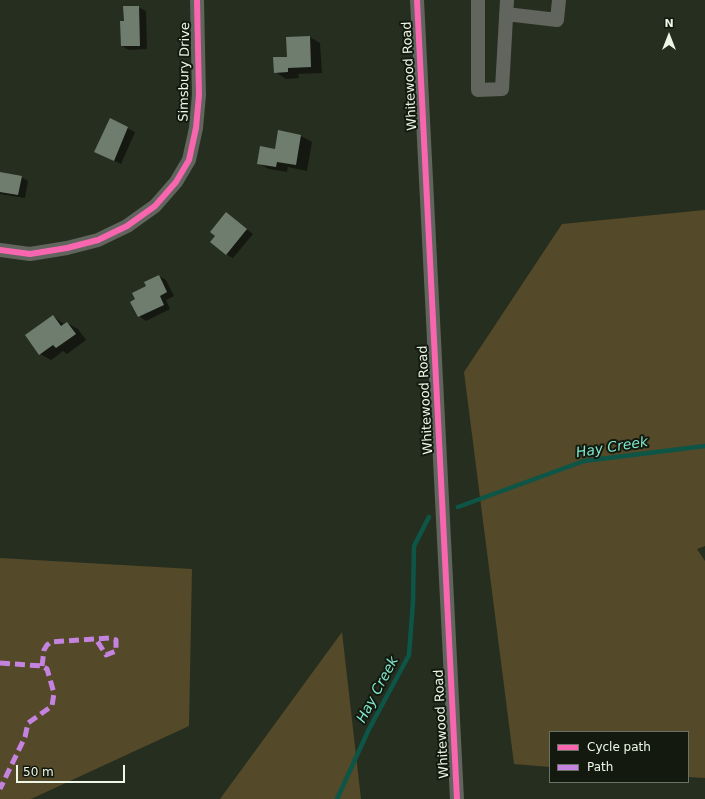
<!DOCTYPE html>
<html>
<head>
<meta charset="utf-8">
<style>
  body { margin:0 }
  #map { position:relative; width:705px; height:799px; overflow:hidden; background:#262e20; font-family:"DejaVu Sans",sans-serif }
  canvas { display:block }
  .legend { position:absolute; left:549px; top:731px; width:140px; height:52px; box-sizing:border-box; background:#13190e; border:1px solid #6a7265; margin:0; padding:5px 7px; list-style:none; font-size:12px; color:#edf7e7 }
  .legend li { display:flex; align-items:center; gap:8px; height:20px }
  .legend b { width:20px; border:1px solid #6a7265 }
  .north { position:absolute; left:649px; top:16px; width:40px; height:40px; -webkit-text-stroke:3px #13190e; paint-order:stroke; rotate:0deg; font-size:11px; font-weight:700; line-height:16px; text-align:center; color:#edf7e7 }
  .north::after { content:''; display:block; margin:auto; width:14px; height:18px; background:#edf7e7; clip-path:polygon(50% 0,100% 100%,50% 72%,0 100%) }
  .scale { position:absolute; left:16px; top:765px; width:109px; height:18px; box-sizing:border-box; border:2px solid #edf7e7; border-top:0; padding-left:5px; font-size:12px; line-height:14px; white-space:nowrap; color:#edf7e7; -webkit-text-stroke:3px #13190e; paint-order:stroke }
</style>
</head>
<body>
<div id="map">
<canvas width="705" height="799"></canvas>
<ul class="legend">
<li><b style="height:5px;background:#f766af"></b>Cycle path</li>
<li><b style="height:5px;background:#c483df"></b>Path</li>
</ul>
<div class="north">N</div>
<div class="scale">50 m</div>
</div>
<script>
const ctx = document.querySelector('canvas').getContext('2d');
ctx.lineJoin = 'round';
function fillPath(path, color) {
  ctx.fillStyle = color;
  ctx.fill(path, 'evenodd');
}
function toPath(rows) {
  const path = new Path2D();
  for (const r of rows) {
    path.moveTo(r[0], r[1]);
    for (let i = 2; i < r.length; i += 2) path.lineTo(r[i], r[i + 1]);
  }
  return path;
}
function stroke(path, color, width, dash) {
  ctx.strokeStyle = color;
  ctx.lineWidth = width;
  ctx.lineCap = dash ? 'butt' : 'round';
  ctx.setLineDash(dash || []);
  ctx.stroke(path);
}
function drawText(font, color, halo, rows, align = 'center') {
  ctx.font = font + ' "DejaVu Sans",sans-serif';
  ctx.lineWidth = 4;
  ctx.setLineDash([]);
  ctx.textBaseline = 'middle';
  ctx.strokeStyle = halo;
  ctx.fillStyle = color;
  for (const [text, x, y, turn = 0] of rows) {
    ctx.save();
    ctx.translate(x, y);
    ctx.rotate((+turn || 0) * Math.PI / 180);
    ctx.textAlign = isNaN(turn) ? turn : align;
    if (halo) ctx.strokeText(text, 0, 0);
    ctx.fillText(text, 0, 0);
    ctx.restore();
  }
}
const green = toPath([
  [705,210,705,546,697,549,705,561,705,778,688,777,688,732,550,732,550,767,514,764,464,372,562,224],
  [0,558,192,569,189,726,31,799,0,799],
  [342,632,361,799,220,799]
]);
const shadow = toPath([
  [138,7,146,11,147,49,129,50,122,46,125,22],
  [310,37,320,43,322,73,298,74,299,78,286,79,275,72],
  [110,120,135,132,121,164,102,155],
  [279,132,301,136,312,142,307,171,288,167,287,172,269,169,258,163,276,150],
  [0,173,21,177,28,181,25,198,0,194],
  [226,214,253,234,233,258,226,254,217,236],
  [159,276,166,280,174,296,166,300,170,309,146,321,139,316,137,300],
  [53,316,65,325,67,323,78,329,86,340,67,354,63,351,51,360,40,354]
]);
const stream = toPath([
  [458,507,584,461,705,446],
  [337,799,369,729,409,655,413,602,414,546,429,517]
]);
const building = toPath([
  [123,6,139,6,140,46,121,46,120,21,124,21],
  [310,36,311,67,288,68,288,72,274,73,273,57,287,57,286,37],
  [110,118,128,127,114,161,94,152],
  [278,130,301,135,296,165,277,162,276,167,257,164,260,146,275,149],
  [0,172,22,176,18,195,0,192],
  [226,212,247,229,226,255,210,242,215,236,210,232],
  [159,275,167,292,160,296,164,305,138,317,130,302,135,299,132,293,146,286,144,282],
  [53,315,61,326,67,322,76,334,56,348,53,345,39,355,25,335]
]);
const minor = toPath([
  [417,0,457,799],
  [478,0,478,90,502,89,507,0],
  [506,14,557,20,559,0],
  [0,250,30,254,67,248,98,240,127,226,155,206,176,182,189,160,196,128,199,95,197,0]
]);
const quiet = toPath([
  [0,663,42,666,47,669,54,693,52,706,28,723,25,737,0,789],
  [42,666,44,650,47,645,51,642,109,638,116,640,116,651,106,655,96,639]
]);
const cycleway = toPath([
  [417,0,457,799],
  [0,250,30,254,67,248,98,240,127,226,155,206,176,182,189,160,196,128,199,95,197,0]
]);
const streetNames = [
  ["Simsbury Drive",185,72,-89],
  ["Whitewood Road",410,76,-93],
  ["Whitewood Road",426,400,-93],
  ["Whitewood Road",442,724,-93]
];
const waterNames = [
  ["Hay Creek",612,448,-9],
  ["Hay Creek",378,690,-62]
];
fillPath(green, '#544928');
fillPath(shadow, '#0007');
stroke(stream, '#0d5647', 4.5);
fillPath(building, '#6f7d6f');
stroke(minor, '#62645e', 14);
stroke(quiet, '#c483df', 5, [10, 5]);
stroke(cycleway, '#f766af', 6);
drawText('13px', '#edf7e7', '#13190e', streetNames);
drawText('italic 14px', '#7fe7cd', '#13190e', waterNames);
</script>
</body>
</html>
